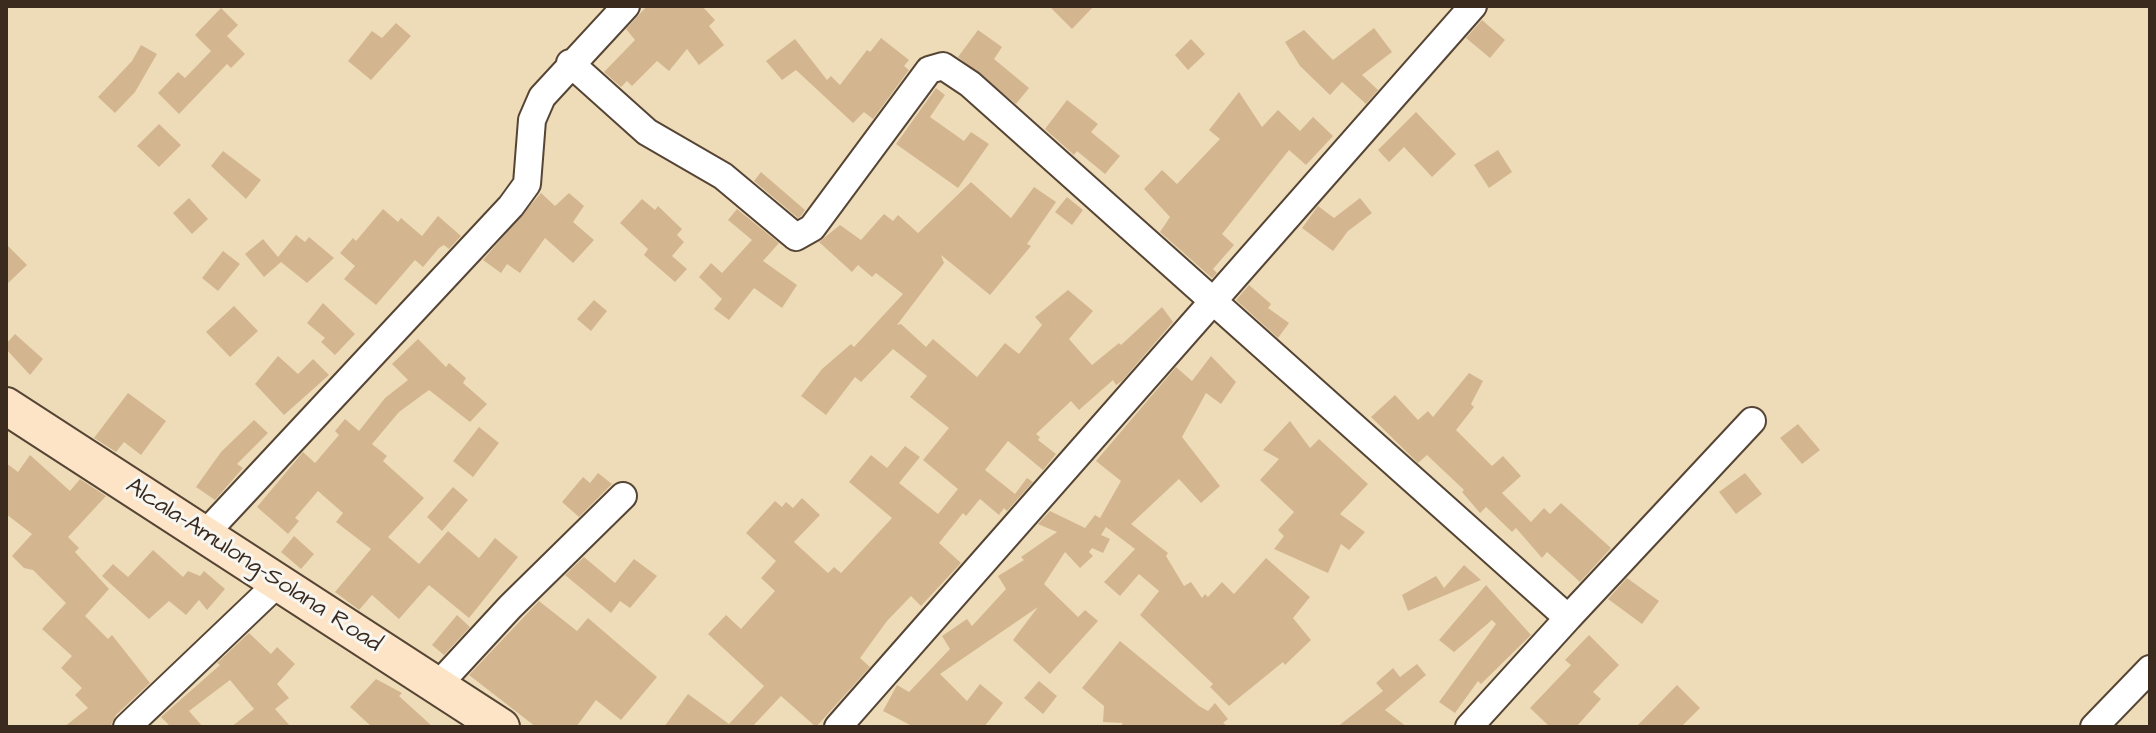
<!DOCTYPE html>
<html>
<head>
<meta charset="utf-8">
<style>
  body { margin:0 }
  #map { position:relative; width:2156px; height:733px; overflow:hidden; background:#eedcb9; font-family:"Architects Daughter",sans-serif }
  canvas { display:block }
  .frame { position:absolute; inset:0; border:8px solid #3b2a1e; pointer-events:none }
</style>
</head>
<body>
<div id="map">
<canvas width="2156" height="733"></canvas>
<div class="frame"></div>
</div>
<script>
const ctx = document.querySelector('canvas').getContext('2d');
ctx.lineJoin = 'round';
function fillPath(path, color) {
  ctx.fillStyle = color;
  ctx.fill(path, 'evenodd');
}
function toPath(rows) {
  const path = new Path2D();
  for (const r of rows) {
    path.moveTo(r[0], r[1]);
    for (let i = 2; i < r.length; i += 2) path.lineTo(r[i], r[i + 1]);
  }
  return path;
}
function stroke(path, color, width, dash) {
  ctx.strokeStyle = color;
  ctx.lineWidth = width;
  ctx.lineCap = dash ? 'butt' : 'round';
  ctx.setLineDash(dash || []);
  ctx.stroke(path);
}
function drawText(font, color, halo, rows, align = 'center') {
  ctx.font = font + ' "Architects Daughter",sans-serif';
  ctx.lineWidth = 6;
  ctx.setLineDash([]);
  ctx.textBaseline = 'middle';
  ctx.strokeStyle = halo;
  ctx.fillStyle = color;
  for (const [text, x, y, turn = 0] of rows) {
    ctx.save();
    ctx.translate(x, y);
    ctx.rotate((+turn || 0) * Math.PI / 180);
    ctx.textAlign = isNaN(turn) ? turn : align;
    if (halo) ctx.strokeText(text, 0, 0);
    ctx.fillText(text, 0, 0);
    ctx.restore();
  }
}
const building = toPath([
  [647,6,702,6,715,20,709,26,724,45,699,65,687,49,669,71,657,61,632,86,627,81,621,87,604,72,635,40,626,29],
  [1049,6,1094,6,1072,29],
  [221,8,238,25,227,36,245,54,231,68,227,64,179,114,158,93,178,72,185,78,211,51,195,35],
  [1482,20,1505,40,1490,58,1466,38],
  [396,23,411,36,371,80,348,61,372,31,382,38],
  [1374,28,1392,52,1362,75,1378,90,1366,104,1342,82,1330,95,1300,66,1285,42,1304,30,1333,60],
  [978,30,1002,47,994,59,1029,88,1016,104,958,57],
  [881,38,909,60,904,66,909,70,873,119,864,112,853,123,796,70,782,80,766,61,795,39,827,80,831,76,840,85,867,50,870,52],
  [1191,39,1205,54,1188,70,1175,55],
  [141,45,157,54,135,92,115,113,98,97,132,61],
  [936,88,945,95,930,117,964,141,971,132,989,144,958,188,896,144],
  [1239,92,1262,127,1278,110,1300,131,1313,117,1333,136,1306,165,1289,150,1222,234,1234,245,1213,269,1217,273,1212,278,1160,232,1170,217,1144,189,1162,170,1177,184,1220,139,1209,130],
  [1067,100,1098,124,1091,132,1120,156,1105,174,1077,151,1074,155,1045,129],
  [1416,112,1456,154,1432,177,1404,147,1389,162,1378,150],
  [159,124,181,145,159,167,137,146],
  [1498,150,1512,172,1489,188,1474,165],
  [223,151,261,180,246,199,211,166],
  [761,172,805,210,801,216,798,218,754,181],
  [971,182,1011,218,1034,187,1056,202,1027,244,1031,246,990,295,941,255,944,263,897,325,901,324,926,347,933,339,977,377,1005,343,1019,354,1042,325,1035,317,1068,290,1093,311,1069,339,1092,365,1119,343,1121,345,1162,307,1173,322,1122,381,1116,385,1113,380,1079,410,1071,401,1036,434,1040,437,1038,440,1056,454,1043,470,1008,441,985,470,1015,494,1027,478,1033,482,1007,511,1004,508,999,515,980,499,966,516,963,513,939,543,961,563,921,606,911,596,887,621,860,658,870,667,816,727,781,696,752,727,664,727,688,694,729,724,764,686,708,634,726,615,741,629,775,591,761,578,776,561,746,533,775,501,782,507,786,502,793,508,802,498,820,515,794,542,828,573,834,567,841,573,892,518,849,482,871,455,887,468,905,446,920,457,899,483,938,514,958,489,923,460,949,428,910,397,927,376,893,349,861,382,855,377,826,415,801,396,822,369,851,344,854,347,903,294,876,273,872,277,858,265,852,272,819,242,840,225,861,240,884,214,893,221,898,215,918,233],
  [541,193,555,206,569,193,584,206,573,222,594,240,573,263,545,238,520,273,507,264,501,273,483,260],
  [1067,197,1083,210,1072,225,1055,212],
  [189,198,208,219,192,234,173,213],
  [1360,198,1372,213,1348,231,1333,251,1302,228,1318,206,1334,218],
  [642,199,655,210,658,206,682,229,677,235,684,242,672,256,687,269,675,282,644,255,648,249,620,223],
  [383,209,398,222,401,218,422,236,438,216,461,236,449,249,444,245,439,248,423,267,415,260,376,305,344,279,355,266,340,253,353,238,356,241],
  [737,209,779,243,763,261,797,285,782,308,754,288,729,320,714,309,722,299,699,277,711,263,722,273,752,240,728,220],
  [296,235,305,242,309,237,334,258,307,283,281,262,264,277,245,254,263,239,278,257],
  [6,244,27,265,6,285],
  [223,251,240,264,218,291,202,278],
  [1249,285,1271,304,1268,308,1289,323,1278,338,1236,300],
  [594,300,607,311,591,331,577,319],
  [323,303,355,334,335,355,321,342,325,338,307,323],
  [234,306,258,331,230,357,206,332],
  [15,334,43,359,30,375,6,349,6,344],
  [418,339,446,367,449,363,466,378,463,383,487,404,470,422,429,390,399,412,372,444,387,456,383,461,424,498,388,537,419,564,448,531,479,558,495,538,518,557,469,618,429,585,399,619,372,595,359,610,335,592,371,549,336,522,343,513,318,491,295,518,299,521,288,534,257,507,303,452,315,463,339,435,335,431,345,419,359,431,385,398,408,380,392,364],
  [278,356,298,374,313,359,329,375,284,415,255,384],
  [1211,356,1236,382,1221,404,1206,393,1182,437,1220,486,1201,503,1179,479,1131,524,1168,553,1166,556,1184,586,1191,582,1202,598,1205,594,1208,597,1222,582,1234,594,1266,558,1310,597,1293,618,1311,640,1285,665,1283,662,1229,706,1210,687,1213,684,1140,615,1159,591,1139,574,1120,596,1104,582,1135,549,1106,527,1101,535,1110,539,1103,553,1092,548,1089,552,1093,556,1080,568,1065,552,1044,584,1078,617,1085,610,1098,621,1050,674,1013,640,1038,607,940,674,967,701,980,684,1003,703,984,727,914,727,883,711,897,685,909,692,950,649,942,636,967,619,972,626,1006,589,998,576,1024,560,1021,557,1057,532,1038,524,1050,511,1085,528,1095,515,1100,518,1121,481,1096,461,1176,367,1192,381],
  [1469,373,1483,381,1471,404,1474,407,1456,430,1492,466,1503,456,1521,476,1502,493,1531,522,1544,508,1550,514,1561,503,1611,548,1580,582,1547,552,1542,558,1516,528,1512,532,1486,507,1480,513,1462,492,1464,490,1427,455,1418,463,1371,417,1395,395,1418,420,1428,411,1433,417],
  [128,393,166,421,141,455,124,442,116,452,94,438],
  [254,420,268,433,237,464,243,468,215,500,196,487,221,452],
  [1290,421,1310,448,1319,439,1368,484,1340,514,1365,532,1349,550,1341,544,1328,573,1274,549,1284,536,1278,530,1294,512,1260,480,1279,459,1263,450],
  [1798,424,1820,450,1802,464,1780,438],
  [479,427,499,443,473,477,453,461],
  [30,455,70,491,80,479,106,496,68,537,79,548,75,552,109,589,85,616,108,639,112,635,150,683,116,715,110,727,64,727,88,708,75,695,82,688,61,668,72,656,42,629,66,603,33,570,24,568,12,556,32,534,6,514,6,463,18,472],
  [598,473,612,484,579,517,562,502,583,477,590,483],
  [1745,473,1762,494,1736,514,1719,492],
  [453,487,468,500,442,531,427,517],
  [294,536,314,554,301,569,281,552],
  [153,550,183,577,188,571,200,576,204,571,225,589,207,610,199,600,186,615,169,601,149,619,102,576,113,564,128,577],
  [584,557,615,583,634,559,657,576,630,608,620,601,611,613,565,575],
  [1464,565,1481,580,1408,611,1402,595,1436,576,1444,588],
  [1627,578,1659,601,1642,624,1608,599],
  [1486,585,1531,635,1481,684,1478,681,1455,713,1439,702,1496,624,1492,620,1454,652,1439,640],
  [539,601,577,631,588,618,657,677,621,720,596,700,576,727,536,727,469,675],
  [457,615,470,627,444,655,432,645],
  [249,633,271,654,277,647,295,664,277,684,289,698,275,709,291,727,231,727,254,709,230,680,189,711,203,727,171,727,161,717,220,665,217,663],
  [1589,635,1619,665,1593,692,1601,699,1576,727,1550,727,1530,708,1571,665,1565,660],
  [1120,641,1199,706,1208,711,1215,703,1228,719,1223,723,1229,727,1119,727,1123,723,1103,722,1104,706,1082,688],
  [1417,664,1426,675,1385,710,1407,727,1337,727,1383,691,1376,683,1393,668,1400,677],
  [376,679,402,693,399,696,433,727,372,727,350,707],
  [1039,681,1057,696,1043,714,1024,698],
  [1677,685,1700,708,1681,727,1636,727]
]);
const street = toPath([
  [570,63,647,132,723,176,796,237,812,228,929,70,943,66,970,84,1568,618,1469,727],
  [203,536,511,206,527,184,532,120,542,97,626,6],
  [1568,618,1752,421],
  [438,685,510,607,623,496],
  [127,727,277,584],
  [838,727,1473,6],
  [2094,727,2150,669]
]);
const secondary = toPath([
  [6,406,501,727]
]);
const streetNames = [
  ["Alcala-Amulong-Solana Road",253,566,33]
];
fillPath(building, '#d3b690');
stroke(street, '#564535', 30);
stroke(secondary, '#564535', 40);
stroke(street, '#fff', 26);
stroke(secondary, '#fee4c6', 36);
drawText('24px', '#3b2a1e', '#f6f6f2', streetNames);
</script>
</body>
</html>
